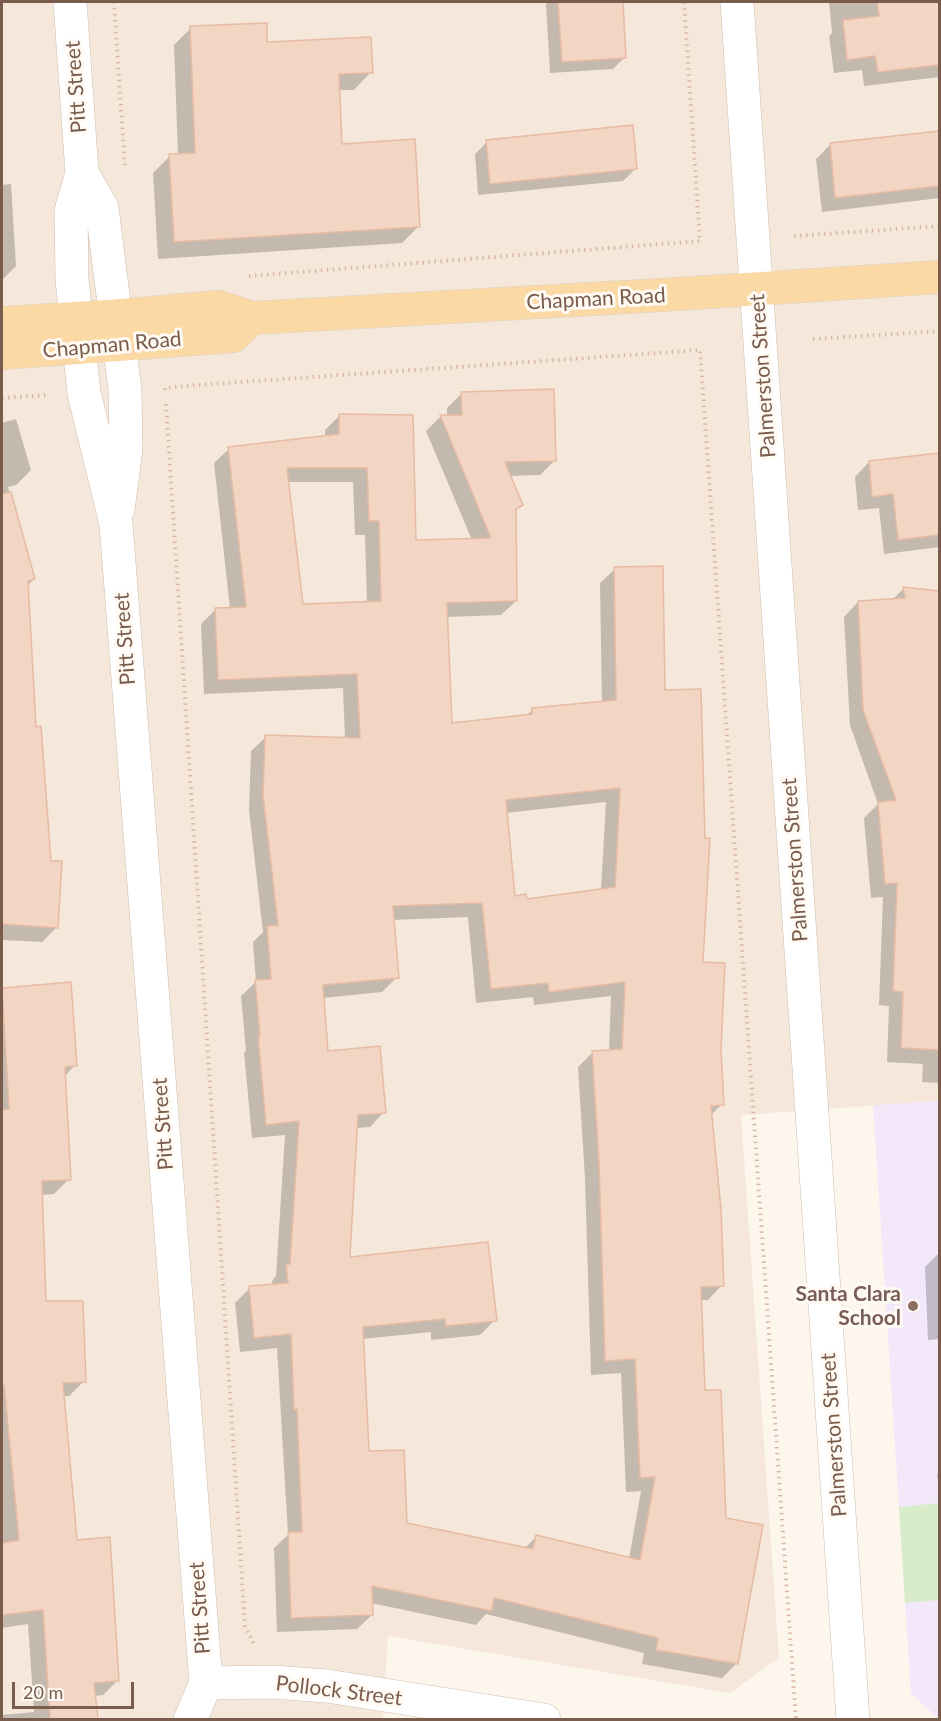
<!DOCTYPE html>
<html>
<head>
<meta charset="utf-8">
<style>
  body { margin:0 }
  #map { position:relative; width:941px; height:1721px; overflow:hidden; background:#fdf6ec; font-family:Lato,sans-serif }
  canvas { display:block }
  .frame { position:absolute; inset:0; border:3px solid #7a5c4d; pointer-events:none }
  .scale { position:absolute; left:12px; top:1682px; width:122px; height:27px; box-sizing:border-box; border:3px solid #7a5c4d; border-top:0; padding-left:8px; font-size:18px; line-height:21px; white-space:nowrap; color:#7a5c4d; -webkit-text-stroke:4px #fffaf3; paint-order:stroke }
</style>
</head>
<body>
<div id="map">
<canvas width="941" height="1721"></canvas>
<div class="frame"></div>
<div class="scale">20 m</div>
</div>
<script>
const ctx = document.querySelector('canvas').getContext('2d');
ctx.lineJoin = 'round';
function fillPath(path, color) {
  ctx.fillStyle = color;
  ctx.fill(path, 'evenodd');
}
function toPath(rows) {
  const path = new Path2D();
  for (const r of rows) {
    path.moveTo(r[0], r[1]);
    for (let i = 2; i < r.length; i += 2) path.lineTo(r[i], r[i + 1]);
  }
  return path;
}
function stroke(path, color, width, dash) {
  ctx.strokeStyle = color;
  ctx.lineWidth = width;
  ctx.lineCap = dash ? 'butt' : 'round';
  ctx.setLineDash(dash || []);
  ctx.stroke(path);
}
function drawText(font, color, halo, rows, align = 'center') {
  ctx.font = font + ' Lato,sans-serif';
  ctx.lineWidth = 6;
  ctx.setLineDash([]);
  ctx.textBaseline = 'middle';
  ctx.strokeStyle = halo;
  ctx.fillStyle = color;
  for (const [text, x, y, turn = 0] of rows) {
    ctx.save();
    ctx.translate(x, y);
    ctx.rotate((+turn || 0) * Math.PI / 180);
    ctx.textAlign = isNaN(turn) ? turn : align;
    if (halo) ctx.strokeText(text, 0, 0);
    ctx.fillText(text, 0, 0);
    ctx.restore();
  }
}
const residential = toPath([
  [2,2,939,2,939,1101,741,1115,779,1658,730,1693,388,1636,383,1719,2,1720]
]);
const education = toPath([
  [939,1101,939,1719,911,1694,873,1105]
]);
const green = toPath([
  [939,1503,939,1600,905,1603,899,1507]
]);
const shadow = toPath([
  [549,2,622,2,625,57,613,69,550,73,546,4],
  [829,2,940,2,940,77,864,86,862,70,834,73,829,36,832,33],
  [191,28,266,43,371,72,354,90,339,90,341,145,419,226,402,243,158,259,153,173,170,156,178,155,174,45],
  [940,132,940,198,822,212,816,159,830,145],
  [487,142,635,169,623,181,478,195,475,154],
  [11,184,16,266,2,280,2,185],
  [462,393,554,461,540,475,509,476,521,505,514,512,516,601,501,615,446,617,450,724,526,716,532,710,602,703,600,583,615,569,663,691,702,963,720,1050,722,1104,710,1116,722,1285,708,1300,700,1300,704,1392,724,1520,761,1526,736,1664,722,1678,642,1664,644,1653,486,1614,476,1625,371,1603,372,1615,357,1629,277,1632,274,1548,288,1535,277,1348,240,1352,235,1303,250,1288,273,1286,272,1281,276,1276,285,1135,252,1138,244,1052,246,1051,241,996,256,982,253,942,263,932,249,810,251,751,266,737,345,739,343,688,204,694,201,624,216,609,230,609,214,463,229,449,325,437,325,430,340,415,415,542,472,540,426,431,441,416,447,416,447,408],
  [287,482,353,482,355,535,365,535,367,603,301,606],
  [606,802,601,890,525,900,513,897,505,813],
  [468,917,476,1003,533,997,534,1005,611,996,609,1051,593,1052,578,1067,585,1178,591,1375,621,1373,626,1492,641,1491,629,1559,537,1536,525,1548,405,1524,368,1453,362,1339,431,1332,431,1340,480,1335,495,1320,348,1259,355,1128,370,1127,384,1112,327,1052,323,998,382,992,397,977,392,920],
  [16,419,31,470,16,485,8,487,34,579,27,586,34,728,57,927,42,942,2,940,2,423],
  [940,454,940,547,884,554,879,508,858,510,855,477,869,462],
  [904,588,940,592,940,1083,922,1082,923,1064,887,1062,889,1006,879,1005,883,897,871,898,864,818,878,804,850,725,844,617,858,602,892,600],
  [69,984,75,1065,64,1077,69,1179,54,1194,41,1195,45,1303,84,1381,69,1396,63,1396,76,1541,118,1680,103,1695,94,1696,97,1720,2,1720,2,1715,34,1712,28,1624,2,1628,2,1544,3,1544,2,1525,2,990],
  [939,1253,940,1339,928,1340,925,1267],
  [940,1471,940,1494,937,1474]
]);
const building = toPath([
  [558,2,623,2,626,58,562,62,558,2],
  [877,2,939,2,939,65,878,72,875,56,847,60,843,20,879,16,877,2],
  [267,23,267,42,371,37,373,73,339,74,342,144,415,139,420,227,174,242,169,154,195,153,190,26,267,23],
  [633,125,637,169,490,184,486,140,633,125],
  [939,131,939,186,835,198,830,143,939,131],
  [554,389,556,461,505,462,523,505,516,509,517,601,447,603,452,723,532,714,532,708,616,700,614,567,663,566,665,690,701,689,705,838,710,838,703,962,725,963,721,1050,724,1105,711,1106,721,1210,724,1286,701,1287,705,1390,721,1390,726,1518,763,1525,738,1664,656,1650,658,1638,494,1598,492,1611,372,1586,373,1615,291,1618,288,1532,302,1532,297,1409,294,1410,291,1334,254,1338,249,1286,288,1283,286,1264,290,1264,299,1121,266,1125,258,1036,260,1036,255,980,271,979,267,926,278,925,263,795,265,735,360,738,357,674,218,680,215,608,246,607,228,447,339,434,339,414,413,415,416,540,491,538,440,415,462,415,461,392,554,389],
  [287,468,367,468,369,521,379,521,381,601,303,604,287,468],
  [620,788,615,887,527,899,526,894,515,896,506,800,620,788],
  [482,903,491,989,548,983,549,992,625,982,622,1049,592,1051,599,1162,605,1361,635,1359,640,1478,655,1477,640,1560,536,1535,533,1549,407,1523,404,1450,369,1451,363,1327,445,1319,446,1326,497,1321,488,1242,350,1257,358,1115,386,1113,380,1046,328,1051,323,985,399,978,393,906,482,903],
  [939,453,939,535,898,540,893,494,872,497,869,461,939,453],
  [11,492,35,579,28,581,36,727,41,726,51,861,62,861,58,928,2,924,2,494,11,492],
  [903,587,939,591,939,1050,901,1048,903,992,893,991,897,883,885,884,878,802,896,800,863,710,858,601,905,598,903,587],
  [71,982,77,1066,65,1067,71,1180,42,1181,46,1301,83,1301,86,1382,63,1383,77,1540,110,1537,119,1681,94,1683,98,1719,50,1719,43,1610,2,1615,2,1543,19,1540,4,1385,2,1385,2,1110,9,1109,2,988,71,982]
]);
const path = toPath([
  [114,2,125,168],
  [794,236,940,226],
  [249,276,700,241,684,2],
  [813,339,940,331],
  [165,390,165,388,198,385,700,350,796,1720],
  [2,398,47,395],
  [166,404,245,1626,255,1646]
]);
const minor = toPath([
  [70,2,82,173,71,211,72,279,84,393,116,524,206,1683,190,1720],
  [737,2,853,1720],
  [82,173,102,208,125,390,126,449,118,509],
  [206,1683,272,1682,327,1686,544,1720]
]);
const major = toPath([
  [2,323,116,316,219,307,252,318,662,295,940,277],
  [2,353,233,336,252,318]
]);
const markers = [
  [913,1306,6,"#8d6e63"]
];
const streetNames = [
  ["Pitt Street",76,87,-94],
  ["Chapman Road",596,299,-3],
  ["Chapman Road",112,345,-5],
  ["Palmerston Street",763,376,-94],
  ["Pitt Street",125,639,-94],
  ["Palmerston Street",795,860,-94],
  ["Pitt Street",163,1124,-94],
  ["Palmerston Street",834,1435,-94],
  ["Pitt Street",200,1608,-94],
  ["Pollock Street",339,1691,7]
];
const educationNames = [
  ["Santa Clara",901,1294],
  ["School",901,1318]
];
fillPath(residential, '#f5e8da');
fillPath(education, '#f3e8fa');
fillPath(green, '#d8ecc9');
fillPath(shadow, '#0003');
fillPath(building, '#f3d5c3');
stroke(building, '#e6bba3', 1.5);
stroke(minor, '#d1beb0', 34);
stroke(major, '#dad1cd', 34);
stroke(path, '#d9b8a5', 4, [1.5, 4.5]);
stroke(minor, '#fff', 33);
stroke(major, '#fbd9a5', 33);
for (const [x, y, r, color] of markers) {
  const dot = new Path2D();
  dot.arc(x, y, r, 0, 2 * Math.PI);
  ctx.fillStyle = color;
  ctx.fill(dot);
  stroke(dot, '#fffaf3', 2);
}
drawText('21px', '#7a5c4d', '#fffaf3', streetNames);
drawText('bold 21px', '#785e54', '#fffaf3', educationNames, 'right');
</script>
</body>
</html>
